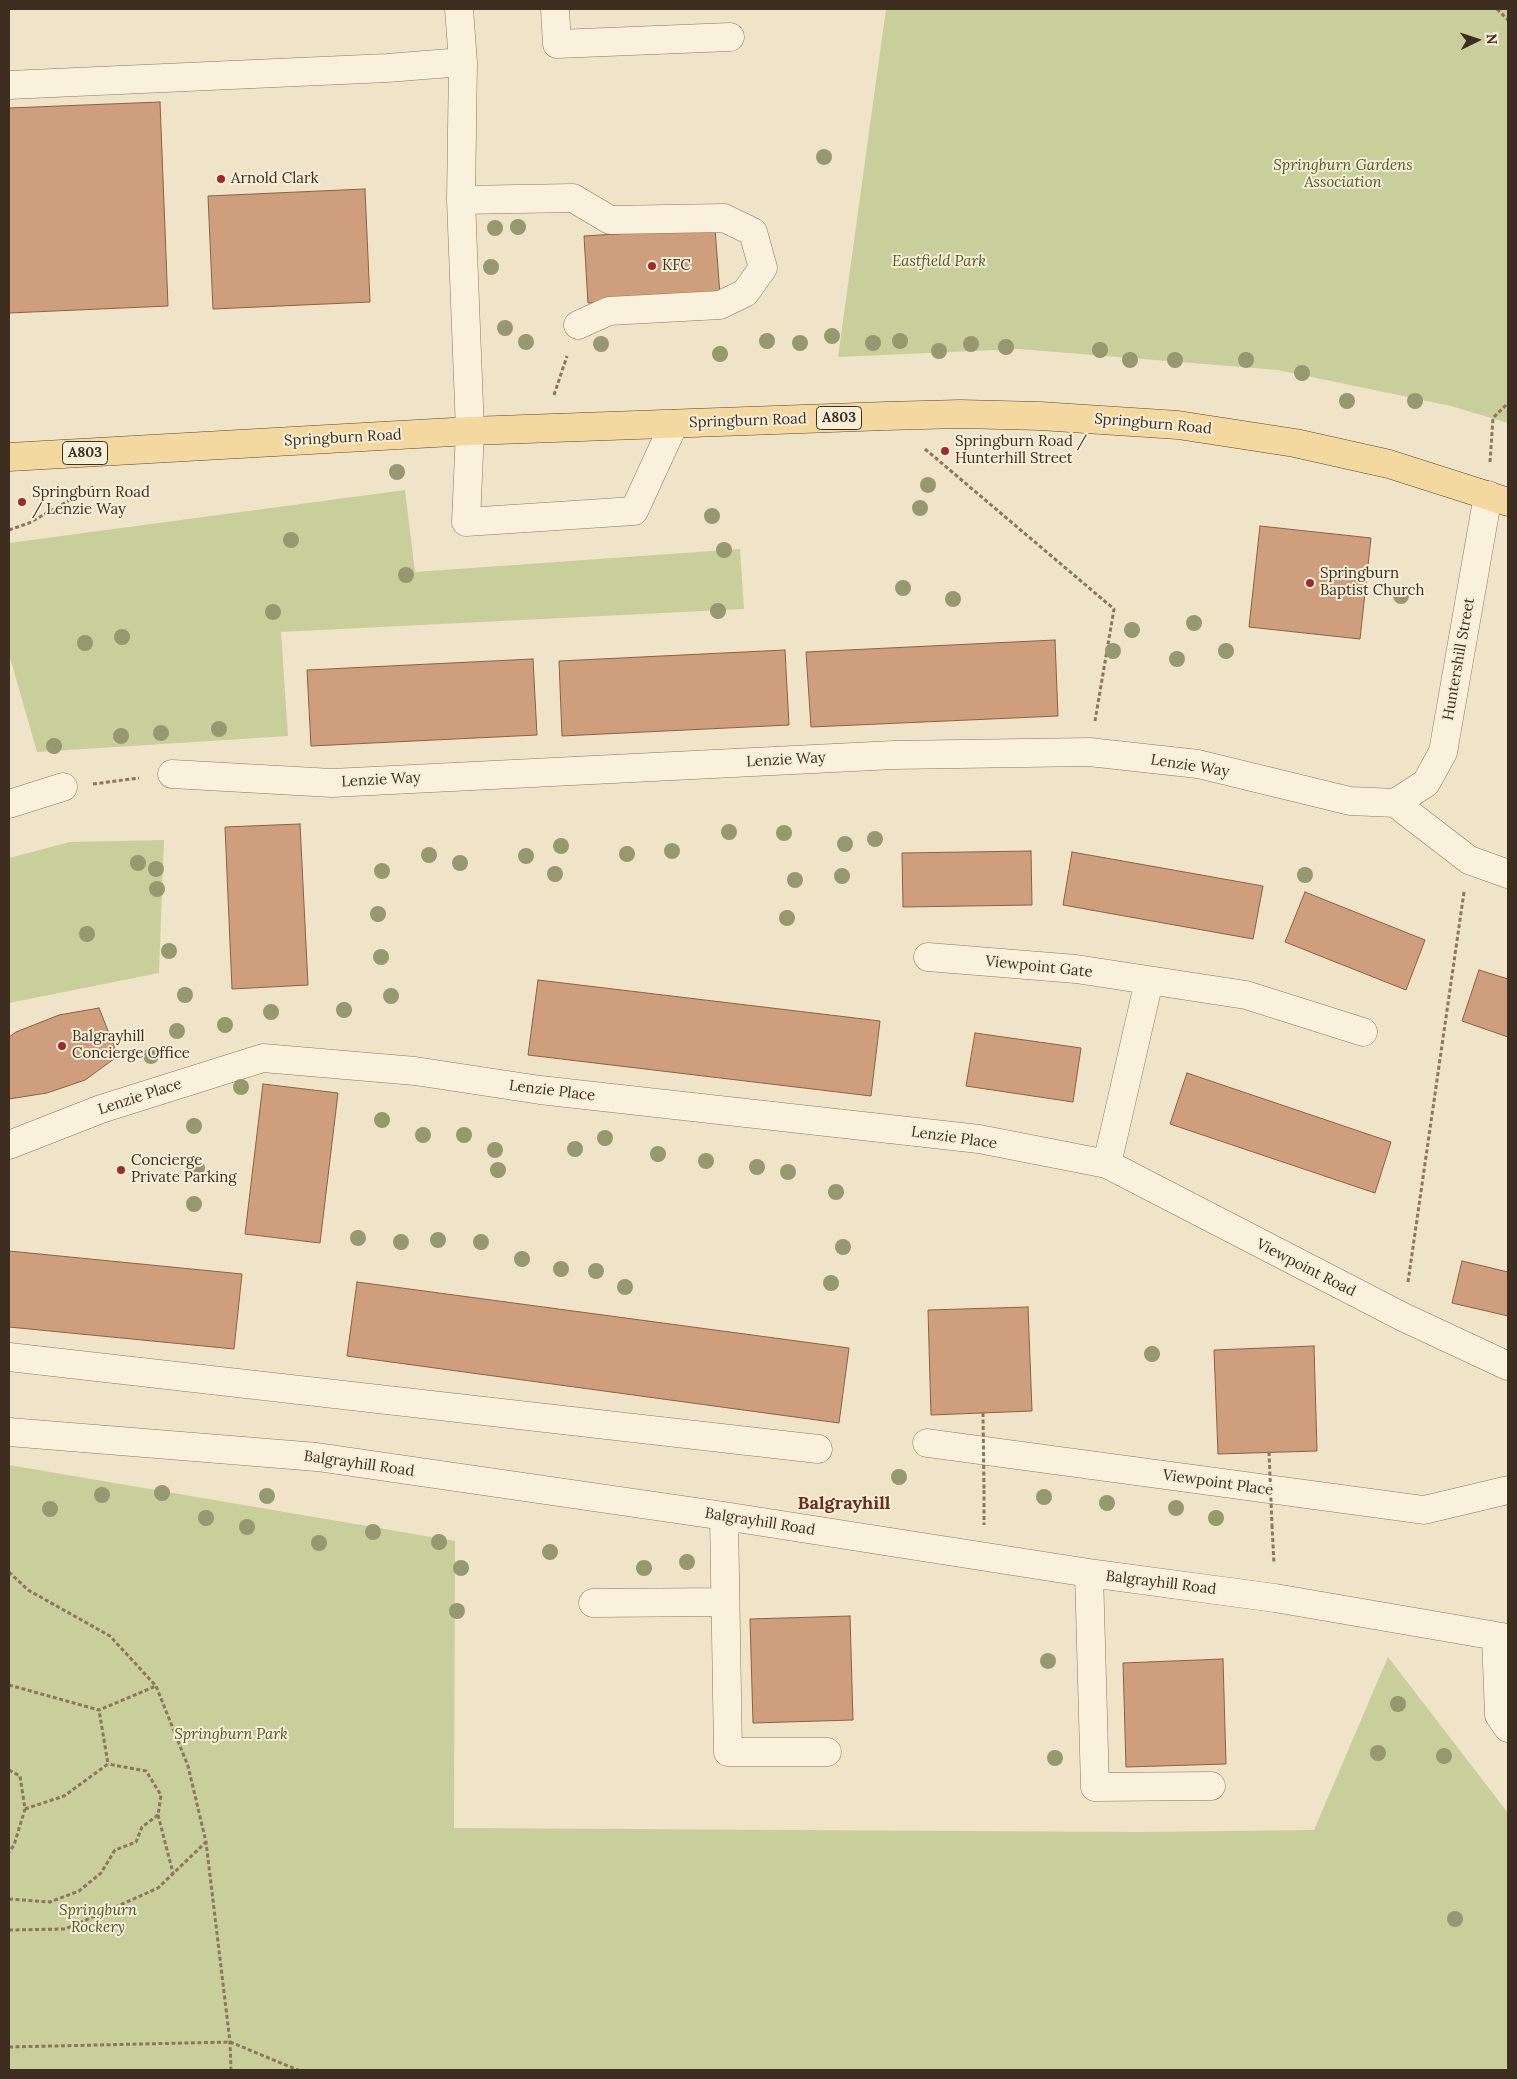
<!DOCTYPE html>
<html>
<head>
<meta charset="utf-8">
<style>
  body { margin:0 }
  #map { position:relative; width:1517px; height:2079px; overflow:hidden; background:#f0e4c8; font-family:Lora,serif }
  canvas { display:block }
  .frame { position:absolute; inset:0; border:10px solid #3d2e20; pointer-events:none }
  .north { position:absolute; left:1452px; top:15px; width:50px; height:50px; -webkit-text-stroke:4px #f7eed8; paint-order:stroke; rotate:86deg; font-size:14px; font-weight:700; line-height:20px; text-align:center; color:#3d2e20 }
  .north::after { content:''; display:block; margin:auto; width:18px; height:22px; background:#3d2e20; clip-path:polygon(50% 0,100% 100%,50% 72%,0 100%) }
</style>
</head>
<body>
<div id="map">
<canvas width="1517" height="2079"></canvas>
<div class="frame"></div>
<div class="north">N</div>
</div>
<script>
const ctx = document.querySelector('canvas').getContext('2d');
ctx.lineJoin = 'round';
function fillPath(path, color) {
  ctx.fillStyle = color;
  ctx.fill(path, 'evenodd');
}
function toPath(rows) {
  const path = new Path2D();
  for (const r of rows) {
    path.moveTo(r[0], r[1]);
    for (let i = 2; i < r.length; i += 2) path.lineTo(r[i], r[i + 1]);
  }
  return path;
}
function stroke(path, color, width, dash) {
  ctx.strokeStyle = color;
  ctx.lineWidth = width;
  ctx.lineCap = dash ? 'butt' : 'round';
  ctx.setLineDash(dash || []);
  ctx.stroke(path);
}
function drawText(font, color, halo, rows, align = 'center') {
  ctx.font = font + ' Lora,serif';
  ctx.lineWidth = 4;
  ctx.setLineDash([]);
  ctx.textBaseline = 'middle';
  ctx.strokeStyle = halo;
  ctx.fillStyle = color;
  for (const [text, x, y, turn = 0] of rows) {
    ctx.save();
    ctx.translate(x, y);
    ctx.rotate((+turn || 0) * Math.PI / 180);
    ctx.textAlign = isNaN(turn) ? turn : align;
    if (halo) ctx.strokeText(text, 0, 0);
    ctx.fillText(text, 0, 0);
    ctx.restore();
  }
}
const green = toPath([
  [886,9,1508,9,1508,423,1451,406,1278,370,1019,349,838,357],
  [405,490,415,572,740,549,744,609,281,632,288,736,37,752,9,654,9,543],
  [164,840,159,973,9,1003,9,858,70,842],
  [9,1465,455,1541,454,1828,1140,1832,1314,1830,1388,1657,1508,1813,1508,2070,9,2070]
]);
const building = toPath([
  [160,102,168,306,9,313,9,108,160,102],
  [365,189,370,302,213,309,208,196,365,189],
  [715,228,720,295,588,303,584,236,715,228],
  [1260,526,1371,538,1360,639,1249,627,1260,526],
  [1055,640,1058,716,811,727,806,652,1055,640],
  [785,650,789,725,562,736,559,661,785,650],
  [533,659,537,735,311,746,307,670,533,659],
  [300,824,308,985,232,989,225,827,300,824],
  [1031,851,1032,905,903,907,902,853,1031,851],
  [1072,852,1263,886,1253,939,1063,905,1072,852],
  [1305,892,1425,940,1406,990,1285,942,1305,892],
  [1479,970,1508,979,1508,1037,1462,1021,1479,970],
  [538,980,880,1021,871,1096,528,1055,538,980],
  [99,1008,118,1056,85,1080,47,1093,9,1099,9,1037,16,1032,59,1015,99,1008],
  [975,1033,1081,1048,1073,1102,966,1086,975,1033],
  [1187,1073,1391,1142,1375,1193,1170,1124,1187,1073],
  [263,1084,338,1093,320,1243,245,1234,263,1084],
  [9,1251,242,1274,234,1349,9,1327,9,1251],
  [1462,1261,1508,1272,1508,1316,1452,1303,1462,1261],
  [357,1282,849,1348,839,1423,347,1356,357,1282],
  [1028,1307,1032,1411,931,1415,928,1310,1028,1307],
  [1314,1346,1317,1451,1218,1454,1214,1350,1314,1346],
  [850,1616,853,1720,753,1723,750,1619,850,1616],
  [1223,1659,1226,1764,1126,1767,1123,1663,1223,1659]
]);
const path = toPath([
  [1497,9,1508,20],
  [554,395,567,356],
  [925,449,1114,609,1095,721],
  [1490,462,1493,418,1508,403],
  [9,530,29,523,95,486],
  [93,784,139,778],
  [1408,1282,1464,892],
  [984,1490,984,1525],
  [1272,1525,1274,1564],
  [9,1572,28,1590,110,1636,156,1686,188,1766,206,1842,230,2042,231,2070],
  [9,1685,99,1710,156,1686],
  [9,1770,20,1776,25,1809,14,1845,9,1852],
  [25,1809,64,1796,108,1764,99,1710],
  [158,1815,173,1873],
  [9,1899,50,1902,79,1891,101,1873,115,1850,136,1842,142,1827,158,1815,161,1795,146,1771,108,1764],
  [9,1930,65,1929,109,1910,158,1888,206,1842],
  [9,2047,230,2042,298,2070]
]);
const minor = toPath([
  [459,9,463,62,461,200,470,431,466,522,634,511,674,424],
  [555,9,557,44,730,37],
  [9,85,387,68,463,62],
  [461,200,573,198,610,220,724,218,753,232,763,268,745,293,720,305,609,311,578,325],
  [172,774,332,783,894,755,1089,752,1198,764,1350,801,1395,803],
  [1395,803,1426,783,1443,752,1488,495],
  [1395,803,1469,860,1508,874],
  [9,804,63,787],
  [928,957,1076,969,1246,995,1363,1032],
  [9,1145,101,1109,263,1058,415,1071,540,1090,979,1139,1107,1164,1403,1317,1508,1366],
  [1107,1164,1149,981],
  [9,1357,818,1449],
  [9,1432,317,1457,724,1516,1089,1573,1275,1598,1508,1638],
  [927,1443,1424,1510,1508,1490],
  [724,1516,728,1752,827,1752],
  [1089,1573,1095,1787,1211,1786],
  [593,1603,725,1602],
  [1496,1637,1499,1715,1508,1728]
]);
const major = toPath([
  [9,457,470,431,886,416,960,414,1040,416,1178,425,1295,443,1389,464,1508,502]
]);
const pathBridge = toPath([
  [983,1413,984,1490],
  [1269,1452,1272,1525]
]);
const trees = [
  [824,157],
  [518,227],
  [495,228],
  [491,267],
  [505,328],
  [832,336],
  [767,341],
  [900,341],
  [526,342],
  [800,343],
  [873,343],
  [601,344],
  [971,344],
  [1006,347],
  [1100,350],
  [939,351],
  [720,354],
  [1130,360],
  [1175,360],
  [1246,360],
  [1302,373],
  [1347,401],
  [1415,401],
  [397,472],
  [928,485],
  [920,508],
  [712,516],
  [291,540],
  [724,550],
  [406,575],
  [903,588],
  [1401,596],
  [953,599],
  [718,611],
  [273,612],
  [1194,623],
  [1132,630],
  [122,637],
  [85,643],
  [1113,651],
  [1226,651],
  [1177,659],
  [219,729],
  [161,733],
  [121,736],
  [54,746],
  [729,832],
  [784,833],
  [875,839],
  [845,844],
  [561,846],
  [672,851],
  [627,854],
  [429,855],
  [526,856],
  [138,863],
  [460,863],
  [156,869],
  [382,871],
  [555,874],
  [1305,875],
  [842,876],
  [795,880],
  [157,889],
  [378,914],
  [787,918],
  [87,934],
  [169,951],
  [381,957],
  [185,995],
  [391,996],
  [344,1010],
  [271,1012],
  [225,1025],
  [177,1031],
  [151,1056],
  [241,1087],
  [382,1120],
  [194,1126],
  [423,1135],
  [464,1135],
  [605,1138],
  [575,1149],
  [495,1150],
  [658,1154],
  [706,1161],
  [757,1167],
  [197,1168],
  [498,1170],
  [788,1172],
  [836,1192],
  [194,1204],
  [358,1238],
  [438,1240],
  [401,1242],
  [481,1242],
  [843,1247],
  [522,1259],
  [561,1269],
  [596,1271],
  [831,1283],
  [625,1287],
  [1152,1354],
  [899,1477],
  [162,1493],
  [102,1495],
  [267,1496],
  [1044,1497],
  [1107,1503],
  [1176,1508],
  [50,1509],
  [206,1518],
  [1216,1518],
  [247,1527],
  [373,1532],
  [439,1542],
  [319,1543],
  [550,1552],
  [687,1562],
  [461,1568],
  [644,1568],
  [457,1611],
  [1048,1661],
  [1398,1704],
  [1378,1753],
  [1444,1756],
  [1055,1758],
  [1455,1919]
];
const markers = [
  [221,179,5,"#9e2a2b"],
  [652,266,5,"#9e2a2b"],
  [945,451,5,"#9e2a2b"],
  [22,502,5,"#9e2a2b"],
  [1310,583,5,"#9e2a2b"],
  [62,1046,5,"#9e2a2b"],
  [121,1170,5,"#9e2a2b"]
];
const shields = [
  [839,418,45],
  [85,453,45]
];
const shieldNames = [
  ["A803",839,418],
  ["A803",85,453]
];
const parkNames = [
  ["Springburn Gardens",1343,166],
  ["Association",1343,183],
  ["Eastfield Park",939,262],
  ["Springburn Park",231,1735],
  ["Springburn",98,1911],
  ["Rockery",98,1928]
];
const poiNames = [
  ["Arnold Clark",231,179],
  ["KFC",662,266],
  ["Springburn Road /",955,442],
  ["Hunterhill Street",955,459],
  ["Springburn Road",32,493],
  ["/ Lenzie Way",32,510],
  ["Springburn",1320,574],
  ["Baptist Church",1320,591],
  ["Balgrayhill",72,1037],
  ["Concierge Office",72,1054],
  ["Concierge",131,1161],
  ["Private Parking",131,1178]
];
const streetNames = [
  ["Springburn Road",748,421,-2],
  ["Springburn Road",1153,424,5],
  ["Springburn Road",343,438,-3],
  ["Huntershill Street",1459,659,-80],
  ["Lenzie Way",786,760,-3],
  ["Lenzie Way",1190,766,9],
  ["Lenzie Way",381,780,-3],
  ["Viewpoint Gate",1039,967,6],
  ["Lenzie Place",552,1091,7],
  ["Lenzie Place",140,1097,-18],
  ["Lenzie Place",954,1138,8],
  ["Viewpoint Road",1306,1268,27],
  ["Balgrayhill Road",359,1464,8],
  ["Viewpoint Place",1218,1483,8],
  ["Balgrayhill Road",760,1522,9],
  ["Balgrayhill Road",1161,1583,7]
];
const quarterNames = [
  ["Balgrayhill",844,1504]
];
fillPath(green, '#c9cf9b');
fillPath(building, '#cf9f7d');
stroke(building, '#8d5f41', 1);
stroke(minor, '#8d765c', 29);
stroke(major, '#5b4430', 29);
stroke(path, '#8d765c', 3, [4, 2.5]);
stroke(minor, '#faf1dc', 28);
stroke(major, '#f3d9a0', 28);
stroke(pathBridge, '#8d765c', 3, [4, 2.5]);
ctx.fillStyle = '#96986f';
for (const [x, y] of trees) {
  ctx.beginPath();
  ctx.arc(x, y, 8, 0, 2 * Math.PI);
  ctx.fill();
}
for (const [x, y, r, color] of markers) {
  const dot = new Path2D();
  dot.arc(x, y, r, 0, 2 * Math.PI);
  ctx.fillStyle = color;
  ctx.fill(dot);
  stroke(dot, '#f7eed8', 2);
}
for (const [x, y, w] of shields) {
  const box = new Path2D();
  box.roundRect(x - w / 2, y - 11.5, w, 23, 4);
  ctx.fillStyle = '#f7eed8';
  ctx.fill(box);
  stroke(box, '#3d2e20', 1);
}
drawText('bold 14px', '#3d2e20', null, shieldNames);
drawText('italic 15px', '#4d5a26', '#f7eed8', parkNames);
drawText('15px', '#3d2e20', '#f7eed8', poiNames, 'left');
drawText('15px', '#3d2e20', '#f7eed8', streetNames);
drawText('bold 18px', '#6b2e1e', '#f7eed8', quarterNames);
</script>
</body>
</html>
